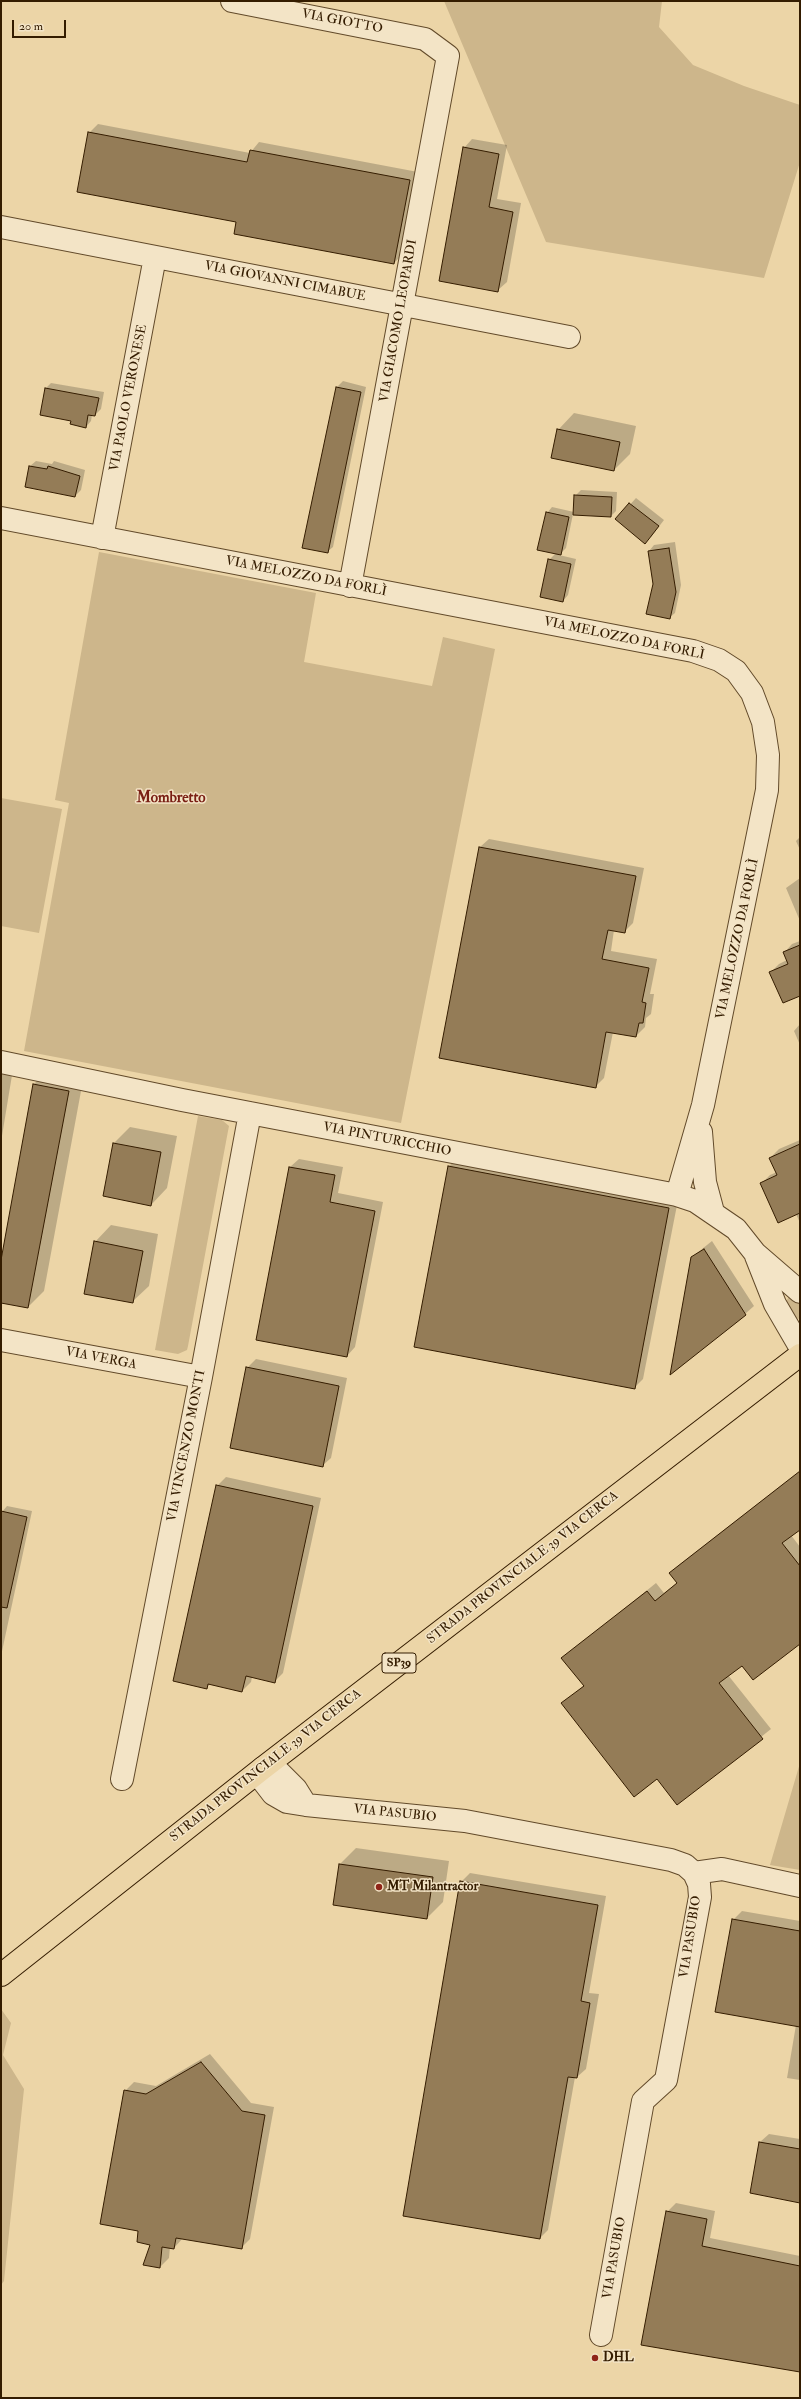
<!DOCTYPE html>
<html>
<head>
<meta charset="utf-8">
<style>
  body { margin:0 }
  #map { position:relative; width:801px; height:2399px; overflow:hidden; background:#ecd5a7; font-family:"IM FELL Double Pica",serif }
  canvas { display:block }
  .frame { position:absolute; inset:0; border:2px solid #341c00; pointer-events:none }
  .scale { position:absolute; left:12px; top:20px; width:54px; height:18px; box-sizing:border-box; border:2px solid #341c00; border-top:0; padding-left:5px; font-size:12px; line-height:14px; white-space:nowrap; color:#341c00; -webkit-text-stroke:3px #f3e4c6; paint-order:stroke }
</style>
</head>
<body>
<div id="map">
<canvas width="801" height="2399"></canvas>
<div class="frame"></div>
<div class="scale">20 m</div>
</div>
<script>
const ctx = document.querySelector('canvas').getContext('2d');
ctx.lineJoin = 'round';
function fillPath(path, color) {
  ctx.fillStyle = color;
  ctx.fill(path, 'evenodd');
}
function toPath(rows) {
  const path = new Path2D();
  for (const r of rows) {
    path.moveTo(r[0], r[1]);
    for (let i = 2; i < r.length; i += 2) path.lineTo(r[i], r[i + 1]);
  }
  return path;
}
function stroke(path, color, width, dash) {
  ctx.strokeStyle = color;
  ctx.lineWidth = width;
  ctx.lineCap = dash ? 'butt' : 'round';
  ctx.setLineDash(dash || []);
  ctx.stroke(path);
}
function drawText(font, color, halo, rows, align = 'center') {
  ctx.font = font + ' "IM FELL Double Pica",serif';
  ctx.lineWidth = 3;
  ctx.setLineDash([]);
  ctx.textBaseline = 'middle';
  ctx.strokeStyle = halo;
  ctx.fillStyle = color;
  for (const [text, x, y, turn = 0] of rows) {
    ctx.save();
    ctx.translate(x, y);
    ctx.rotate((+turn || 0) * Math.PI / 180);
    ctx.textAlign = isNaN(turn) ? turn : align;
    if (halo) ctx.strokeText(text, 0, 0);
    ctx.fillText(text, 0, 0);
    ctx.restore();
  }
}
const green = toPath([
  [444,1,662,1,659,27,693,65,744,86,800,105,800,162,764,278,546,242],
  [99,552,316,593,304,662,432,686,443,637,495,649,401,1123,24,1051,69,803,55,800],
  [1,798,62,809,39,933,1,926],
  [198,1116,222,1120,229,1126,228,1131,188,1346,187,1350,178,1354,155,1350],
  [793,1297,800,1301,800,1319,794,1318,785,1304,788,1298],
  [800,1763,800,1870,770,1865],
  [1,2009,11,2023,3,2055,24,2089,4,2281,1,2285]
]);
const shadow = toPath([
  [98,124,250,153,259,142,418,172,403,254,394,263,237,221,89,133],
  [472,139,507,145,497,199,521,203,507,282,498,290,464,148],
  [343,381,366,387,333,547,327,552,303,547,337,387],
  [51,383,104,392,101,409,95,415,92,415,91,421,86,427,72,420,46,388],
  [574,413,636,426,630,454,614,470,558,430],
  [36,461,52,464,54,461,85,470,81,490,75,496,30,466],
  [581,490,617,492,616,511,611,516,573,514,566,548,559,555,576,559,568,595,563,601,549,560,556,553,547,513,552,507,574,512,575,496],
  [636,498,664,520,651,537,617,519],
  [675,542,681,585,675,613,669,618,654,584,649,551,654,545],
  [800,837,800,850,796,841],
  [489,839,644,868,633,923,624,932,614,930,611,951,657,959,650,994,654,994,651,1014,646,1018,645,1027,636,1036,613,1032,604,1078,595,1087,480,847],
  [800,878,800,921,786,888],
  [800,941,800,995,771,972,779,964,787,960,784,953,792,944],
  [800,1024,800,1045,794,1031],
  [1,1060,14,1063,1,1142],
  [50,1068,84,1075,44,1291,28,1307,1,1302,1,1266,34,1084],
  [130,1127,177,1136,167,1188,151,1205,114,1143],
  [800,1140,800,1223,796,1214,761,1184,770,1175,777,1172,770,1158,779,1149],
  [458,1158,678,1200,643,1379,634,1388,415,1346,449,1166],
  [299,1159,343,1167,338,1193,383,1202,355,1347,347,1356,290,1167],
  [111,1225,158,1234,149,1286,132,1302,95,1242],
  [712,1241,754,1306,745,1314,692,1257],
  [256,1359,347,1378,331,1458,322,1466,247,1368],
  [800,1471,800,1528,791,1535,800,1547,800,1642,742,1664,728,1675,771,1729,677,1804,657,1777,563,1704,584,1685,563,1658,656,1583,664,1593,678,1582,671,1573,679,1565],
  [226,1477,321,1498,283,1673,274,1682,252,1677,251,1682,242,1691,210,1684,206,1688,217,1486],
  [7,1506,32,1511,1,1656,1,1513],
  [356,1848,449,1861,443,1902,427,1918,334,1905,340,1864],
  [470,1873,606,1896,589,1993,599,1994,586,2069,577,2077,575,2077,548,2230,540,2238,461,1882],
  [742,1911,800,1921,800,2080,787,2078,796,2025,733,1920],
  [210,2054,251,2103,274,2107,250,2239,241,2248,183,2238,174,2248,170,2247,169,2258,160,2267,152,2244,140,2230,125,2091,134,2082,156,2086],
  [769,2134,800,2139,800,2202,760,2142],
  [676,2203,715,2211,710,2238,800,2256,800,2371,667,2212]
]);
const building = toPath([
  [88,132,247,162,250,150,410,180,394,264,234,234,236,222,77,192,88,132],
  [463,147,499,154,489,207,513,212,498,292,439,281,463,147],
  [336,387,361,392,328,553,302,548,336,387],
  [45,388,99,398,95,416,88,415,86,428,70,424,71,421,40,415,45,388],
  [557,429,620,442,614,471,551,458,557,429],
  [29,466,47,469,48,466,80,476,75,497,25,487,29,466],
  [574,495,612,497,611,517,573,515,574,495],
  [629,503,659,526,645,544,615,519,629,503],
  [546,512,569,517,561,555,537,550,546,512],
  [669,548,676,592,670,619,646,614,653,584,648,551,669,548],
  [548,559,571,564,563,602,540,597,548,559],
  [479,847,636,876,625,933,608,930,602,959,649,968,642,1002,646,1003,643,1023,639,1023,636,1037,606,1032,596,1088,439,1058,479,847],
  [800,945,800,996,783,1003,769,972,788,964,783,952,800,945],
  [33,1084,69,1091,28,1308,1,1303,1,1260,33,1084],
  [113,1143,161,1152,151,1206,103,1196,113,1143],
  [800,1144,800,1213,778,1223,760,1183,777,1175,769,1158,800,1144],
  [448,1166,669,1208,635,1389,414,1347,448,1166],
  [289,1167,335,1175,330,1202,375,1211,347,1357,256,1340,289,1167],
  [94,1241,143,1251,133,1303,84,1294,94,1241],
  [704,1249,746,1315,670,1375,691,1257,704,1249],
  [246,1367,339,1386,323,1467,230,1448,246,1367],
  [800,1471,800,1530,782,1543,800,1566,800,1644,753,1680,742,1666,719,1683,763,1739,677,1805,657,1779,634,1797,561,1703,584,1686,561,1658,647,1591,655,1601,677,1583,669,1573,800,1471],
  [216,1485,313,1506,275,1683,246,1676,242,1692,208,1684,207,1689,173,1681,216,1485],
  [1,1511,27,1517,7,1608,1,1607,1,1511],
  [339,1864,433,1877,427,1919,333,1905,339,1864],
  [460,1881,598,1905,581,2001,590,2003,577,2078,568,2077,540,2239,403,2216,460,1881],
  [732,1919,800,1931,800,2027,715,2012,732,1919],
  [201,2062,242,2111,265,2115,242,2249,176,2238,174,2249,162,2247,160,2268,143,2265,150,2245,137,2242,138,2231,100,2224,124,2090,146,2094,201,2062],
  [759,2142,800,2149,800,2203,750,2193,759,2142],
  [666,2211,707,2219,702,2246,800,2266,800,2372,641,2345,666,2211]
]);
const minor = toPath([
  [232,1,425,39,448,56,350,586],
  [1,227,569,337],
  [1,518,693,651,719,660,736,671,752,693,763,722,768,755,767,790,703,1105,677,1195],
  [102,538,155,257],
  [1,1062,182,1100,677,1195,695,1201,736,1229,755,1253,800,1292],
  [701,1132,705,1182,713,1212],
  [756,1256,775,1304,800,1347],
  [1,1340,201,1377],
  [122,1779,201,1377,250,1113],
  [306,1805,296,1789,279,1772,263,1768,263,1781,273,1794,287,1802,306,1805,465,1821,671,1860,685,1865,694,1873,699,1884,700,1897,666,2080,643,2101,601,2335],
  [694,1873,722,1869,800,1886]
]);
const major = toPath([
  [1,1975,263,1768,800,1355]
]);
const markers = [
  [379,1887,4,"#8f2418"],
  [595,2358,4,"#8f2418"]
];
const shields = [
  [399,1663,34]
];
const shieldNames = [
  ["SP39",399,1663]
];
const streetNames = [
  ["VIA GIOTTO",342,22,11],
  ["VIA GIOVANNI CIMABUE",285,282,11],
  ["VIA GIACOMO LEOPARDI",399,321,-80],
  ["VIA PAOLO VERONESE",129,398,-79],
  ["VIA MELOZZO DA FORLÌ",306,577,11],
  ["VIA MELOZZO DA FORLÌ",624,639,12],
  ["VIA MELOZZO DA FORLÌ",738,939,-78],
  ["VIA PINTURICCHIO",387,1140,11],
  ["VIA VERGA",101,1359,11],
  ["VIA VINCENZO MONTI",187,1446,-79],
  ["STRADA PROVINCIALE 39 VIA CERCA",523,1568,-38],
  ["STRADA PROVINCIALE 39 VIA CERCA",266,1766,-38],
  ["VIA PASUBIO",395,1814,6],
  ["VIA PASUBIO",691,1937,-81],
  ["VIA PASUBIO",615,2258,-80]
];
const poiNames = [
  ["MT Milantractor",387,1887],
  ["DHL",603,2358]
];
const quarterNames = [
  ["Mombretto",171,799]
];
fillPath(green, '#cdb68b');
fillPath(shadow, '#0003');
fillPath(building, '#947c57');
stroke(building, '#341c00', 1);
stroke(minor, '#624a2a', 24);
stroke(major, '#341c00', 24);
stroke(minor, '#f3e4c6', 22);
stroke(major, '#ecd5a7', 22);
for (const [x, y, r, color] of markers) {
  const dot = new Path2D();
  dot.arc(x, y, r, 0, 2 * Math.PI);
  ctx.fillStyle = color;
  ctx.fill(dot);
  stroke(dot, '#f3e4c6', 1.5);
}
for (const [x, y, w] of shields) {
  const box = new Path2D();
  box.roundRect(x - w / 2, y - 10, w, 20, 3);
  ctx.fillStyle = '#f3e4c6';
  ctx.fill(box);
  stroke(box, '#341c00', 1);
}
drawText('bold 12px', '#341c00', null, shieldNames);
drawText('13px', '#341c00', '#f3e4c6', streetNames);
drawText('bold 13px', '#341c00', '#f3e4c6', poiNames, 'left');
drawText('bold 15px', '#7a1f14', '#f3e4c6', quarterNames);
</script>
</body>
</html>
